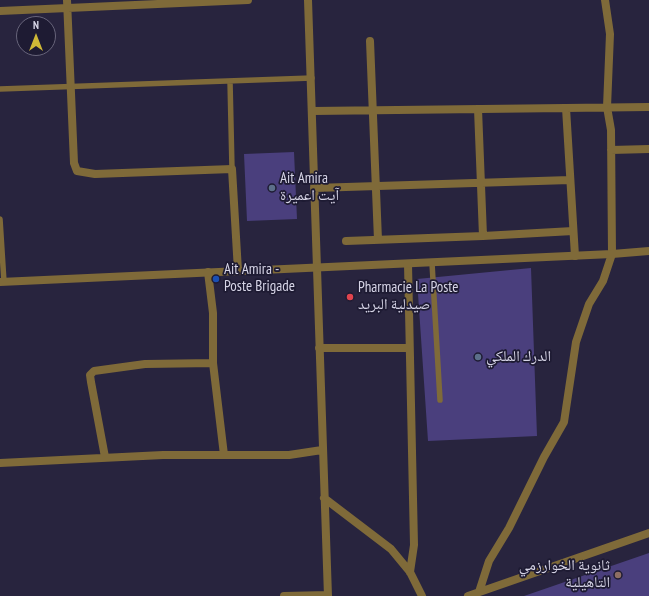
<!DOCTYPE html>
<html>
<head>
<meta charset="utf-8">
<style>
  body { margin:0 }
  #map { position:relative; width:649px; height:596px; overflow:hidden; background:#28243e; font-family:"PT Sans Narrow",sans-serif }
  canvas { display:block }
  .north { position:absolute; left:16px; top:16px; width:40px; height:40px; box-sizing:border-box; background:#1e1b33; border:1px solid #68657b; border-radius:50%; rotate:0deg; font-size:11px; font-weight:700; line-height:16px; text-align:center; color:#d7d5e7 }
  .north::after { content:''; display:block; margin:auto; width:14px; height:18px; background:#cfb837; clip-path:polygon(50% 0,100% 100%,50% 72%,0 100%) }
</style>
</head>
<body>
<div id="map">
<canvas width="649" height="596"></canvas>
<div class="north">N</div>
</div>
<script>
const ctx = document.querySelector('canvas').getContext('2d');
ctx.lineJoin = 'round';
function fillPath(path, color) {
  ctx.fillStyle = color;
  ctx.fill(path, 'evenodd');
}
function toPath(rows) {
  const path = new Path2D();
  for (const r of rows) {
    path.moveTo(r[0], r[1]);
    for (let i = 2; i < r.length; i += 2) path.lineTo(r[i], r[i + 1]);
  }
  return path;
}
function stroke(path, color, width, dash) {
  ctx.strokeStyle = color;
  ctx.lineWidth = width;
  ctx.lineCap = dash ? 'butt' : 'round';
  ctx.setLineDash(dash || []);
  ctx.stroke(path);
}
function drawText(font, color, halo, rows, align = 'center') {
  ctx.font = font + ' "PT Sans Narrow","Noto Naskh Arabic",sans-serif';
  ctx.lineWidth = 3.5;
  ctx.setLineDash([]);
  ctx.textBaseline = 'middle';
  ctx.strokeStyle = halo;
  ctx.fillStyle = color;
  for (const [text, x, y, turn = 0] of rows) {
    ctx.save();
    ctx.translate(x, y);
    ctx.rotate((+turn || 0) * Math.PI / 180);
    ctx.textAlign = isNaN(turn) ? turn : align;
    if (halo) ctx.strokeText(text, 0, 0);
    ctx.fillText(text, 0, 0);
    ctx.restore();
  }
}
const building = toPath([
  [294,152,297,219,247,221,244,154],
  [531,268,537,436,428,441,417,279],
  [649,553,649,596,524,596]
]);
const service = toPath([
  [230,81,232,169],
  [0,89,312,78],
  [0,219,4,282],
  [432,263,440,400]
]);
const minor = toPath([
  [67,0,74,163,77,171,95,174,232,169,238,271],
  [308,0,328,596],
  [0,11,248,0],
  [370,41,378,240],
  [566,108,575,256],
  [478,109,483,236],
  [313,111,649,107],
  [611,150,649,149],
  [314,188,570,180],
  [346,241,483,236,573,231],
  [408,264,414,545,410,572],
  [208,272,213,313,213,363,224,455],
  [319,348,409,348],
  [105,457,91,382,90,375,94,371,145,364,213,363],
  [0,463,163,455,289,455,322,450],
  [324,498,391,549,410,572,422,596],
  [479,592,489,561,509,528,544,457,564,422,576,342,589,304,603,281,612,254,611,130,607,107,610,34,605,0],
  [284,596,328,595],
  [468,596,649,533]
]);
const tertiary = toPath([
  [0,282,612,254,649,251]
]);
const markers = [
  [272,188,4,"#5c6f8a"],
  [216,279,4,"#1a4fb4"],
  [350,297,4,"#e0444e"],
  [478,357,4,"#5c6f8a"],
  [618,575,4,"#8d6e63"]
];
const poiNames = [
  ["Ait Amira",280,179],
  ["آيت اعميرة",280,196],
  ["Ait Amira -",224,270],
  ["Poste Brigade",224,287],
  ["Pharmacie La Poste",358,288],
  ["صيدلية البريد",358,305],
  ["الدرك الملكي",486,357],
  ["ثانوية الخوارزمي",610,566,"right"],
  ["التاهيلية",610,583,"right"]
];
fillPath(building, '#4a3f7d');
stroke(service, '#7f6a39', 5.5);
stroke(minor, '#7f6a39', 8);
stroke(tertiary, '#7f6a39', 8);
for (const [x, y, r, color] of markers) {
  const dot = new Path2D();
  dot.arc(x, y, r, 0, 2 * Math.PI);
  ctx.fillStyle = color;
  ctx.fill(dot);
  stroke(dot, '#1e1b33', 1.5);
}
drawText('15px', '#d7d5e7', '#1e1b33', poiNames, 'left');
</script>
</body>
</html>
